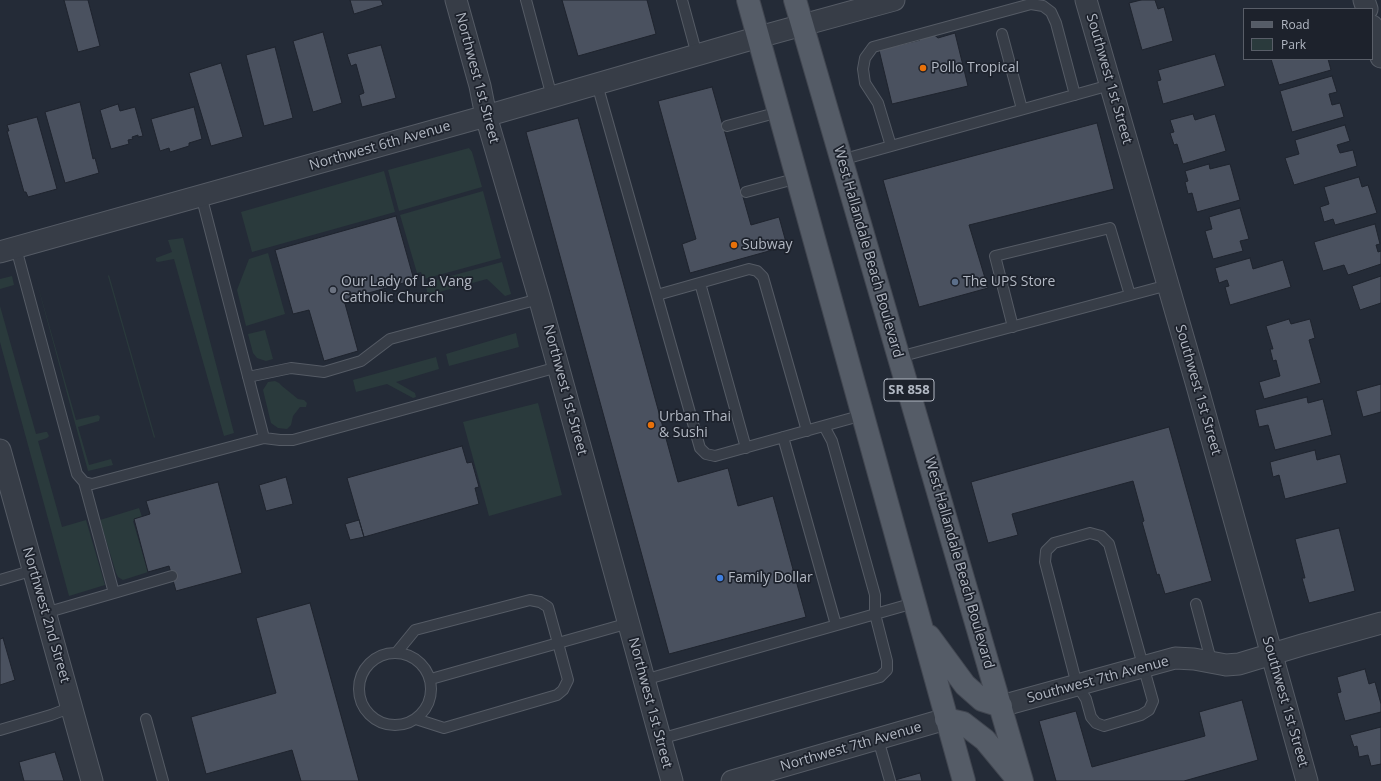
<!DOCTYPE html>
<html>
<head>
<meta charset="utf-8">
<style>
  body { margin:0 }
  #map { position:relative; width:1381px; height:781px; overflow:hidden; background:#242b37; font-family:"Open Sans",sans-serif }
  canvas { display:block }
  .legend { position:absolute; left:1243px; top:8px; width:130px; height:52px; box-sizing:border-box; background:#1d222c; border:1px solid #595e68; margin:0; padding:5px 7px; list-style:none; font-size:12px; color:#b2b8c3 }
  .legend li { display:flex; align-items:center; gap:8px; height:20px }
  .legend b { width:20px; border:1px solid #595e68 }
</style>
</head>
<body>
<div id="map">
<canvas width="1381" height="781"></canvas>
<ul class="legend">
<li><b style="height:5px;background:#555c67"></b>Road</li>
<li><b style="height:11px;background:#2a3a3c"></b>Park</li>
</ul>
</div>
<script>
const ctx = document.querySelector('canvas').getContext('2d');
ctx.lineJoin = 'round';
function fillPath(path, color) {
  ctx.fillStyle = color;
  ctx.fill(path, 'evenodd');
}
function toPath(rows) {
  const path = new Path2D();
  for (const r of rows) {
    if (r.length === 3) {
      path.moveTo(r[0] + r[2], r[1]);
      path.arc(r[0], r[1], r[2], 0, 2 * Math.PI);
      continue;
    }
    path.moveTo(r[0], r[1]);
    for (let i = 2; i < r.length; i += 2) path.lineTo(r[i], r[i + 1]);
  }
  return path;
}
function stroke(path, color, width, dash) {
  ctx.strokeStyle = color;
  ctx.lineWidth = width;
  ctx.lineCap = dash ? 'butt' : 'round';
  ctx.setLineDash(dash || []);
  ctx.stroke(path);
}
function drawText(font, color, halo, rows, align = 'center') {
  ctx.font = font + ' "Open Sans",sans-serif';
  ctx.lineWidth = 3.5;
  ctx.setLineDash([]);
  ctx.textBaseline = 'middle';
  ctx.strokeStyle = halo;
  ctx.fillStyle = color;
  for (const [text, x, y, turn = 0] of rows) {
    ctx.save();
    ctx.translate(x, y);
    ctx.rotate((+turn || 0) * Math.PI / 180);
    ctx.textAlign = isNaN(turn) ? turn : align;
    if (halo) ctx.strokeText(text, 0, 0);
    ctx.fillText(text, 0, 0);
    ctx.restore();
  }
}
const green = toPath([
  [469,148,472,152,482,187,399,211,388,170],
  [384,171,395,212,252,252,241,212],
  [483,191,501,258,424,279,421,272,417,273,400,215],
  [183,238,234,433,224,436,174,259,158,262,156,261,156,258,172,252,168,240],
  [268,253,285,314,246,326,237,290,249,259],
  [502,262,511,294,505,296,487,279,428,295,425,283],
  [109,275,155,437,154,438,108,276],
  [12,276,14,285,0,289,0,279],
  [36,279,76,420,98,415,100,417,99,421,78,427,89,465,111,459,113,465,88,471],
  [0,306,36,434,45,432,47,432,49,436,47,438,38,441,62,527,86,520,105,585,69,596,0,342],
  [265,330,273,359,266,361,257,358,253,353,248,334],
  [516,333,519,347,449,366,446,354],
  [436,357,439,369,396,382,415,393,416,397,413,398,387,384,356,392,353,380],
  [275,381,279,383,282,386,298,399,304,400,307,403,306,407,300,407,293,416,291,425,287,429,278,428,271,423,263,390,268,382],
  [538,403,562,495,489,516,463,422],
  [139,508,142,517,133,521,148,572,123,580,118,577,116,573,100,520]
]);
const building = toPath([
  [64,0,88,0,100,46,78,52,64,0],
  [350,0,381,0,383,5,354,14,350,0],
  [562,0,647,0,656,34,578,56,562,0],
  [1141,0,1155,0,1158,9,1164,7,1173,41,1142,50,1129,3,1141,0],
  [323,32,342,103,313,112,293,41,323,32],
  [932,33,938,38,955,33,968,86,892,104,879,50,920,40,922,36,932,33],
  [381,45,396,98,362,107,359,95,364,93,356,64,351,66,347,54,381,45],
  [275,47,293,118,264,126,246,55,275,47],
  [1215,54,1225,86,1163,104,1157,81,1161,80,1158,70,1215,54],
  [1271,59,1328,59,1331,70,1279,85,1271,59],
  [221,63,243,137,211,146,189,73,221,63],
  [1332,76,1337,92,1329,94,1332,105,1340,103,1344,117,1292,132,1280,91,1332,76],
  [712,87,751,225,779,217,787,246,690,273,682,244,696,239,658,101,712,87],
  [80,102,93,159,95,158,99,173,65,183,45,112,80,102],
  [118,104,120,111,135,107,143,136,138,137,138,135,132,137,133,139,128,140,129,144,111,149,100,110,118,104],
  [194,107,202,139,189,143,189,146,170,152,169,148,160,151,151,119,194,107],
  [1193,114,1195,120,1215,114,1226,151,1183,164,1177,144,1174,145,1170,133,1174,132,1170,120,1193,114],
  [37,117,57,189,28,197,26,192,24,192,7,131,9,131,7,125,37,117],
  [578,118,678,482,728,468,738,506,773,496,806,617,669,654,526,132,578,118],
  [1097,123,1114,189,969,225,988,288,919,307,883,180,1097,123],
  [1345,125,1350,141,1337,145,1340,153,1353,150,1357,166,1294,185,1285,158,1299,154,1295,140,1345,125],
  [1209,164,1210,169,1230,164,1240,200,1197,212,1192,193,1188,194,1185,182,1188,181,1185,171,1209,164],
  [1359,177,1362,187,1368,185,1377,213,1335,225,1333,219,1324,222,1320,207,1329,204,1324,187,1359,177],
  [1240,208,1249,239,1240,241,1243,251,1213,259,1205,231,1212,229,1209,217,1240,208],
  [396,216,414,280,344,300,358,351,324,361,309,310,293,314,275,250,396,216],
  [1375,224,1380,244,1376,245,1378,252,1381,251,1381,264,1348,275,1344,265,1323,271,1314,242,1375,224],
  [1250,258,1253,269,1283,260,1291,287,1230,305,1225,287,1229,286,1227,280,1219,283,1215,268,1250,258],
  [1381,276,1381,303,1360,310,1352,286,1381,276],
  [1289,319,1291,324,1310,319,1315,338,1309,340,1321,383,1264,399,1259,382,1280,376,1276,360,1273,361,1270,349,1273,349,1266,326,1289,319],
  [1381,384,1381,412,1363,417,1356,391,1381,384],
  [1307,397,1308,403,1323,399,1332,435,1275,450,1268,425,1259,427,1255,410,1307,397],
  [1169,427,1212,581,1165,594,1159,574,1157,575,1142,522,1144,521,1133,481,1012,514,1018,535,988,543,971,482,1169,427],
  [462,446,467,463,472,462,479,487,475,488,479,504,364,537,347,478,462,446],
  [1315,450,1317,460,1340,454,1347,483,1285,499,1279,475,1273,477,1270,462,1315,450],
  [286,477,293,504,266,511,259,485,286,477],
  [218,482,242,573,176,591,169,566,148,572,134,519,150,514,146,501,218,482],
  [359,520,364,537,350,540,345,524,359,520],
  [1339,528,1355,591,1309,603,1302,578,1305,578,1295,539,1339,528],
  [310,603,359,781,301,781,292,750,206,774,191,717,276,693,256,618,310,603],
  [3,638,15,680,0,685,0,639,3,638],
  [1365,669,1369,684,1375,682,1381,704,1381,712,1345,721,1337,693,1341,692,1337,677,1365,669],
  [1242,700,1258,760,1184,781,1056,781,1039,721,1076,711,1092,767,1205,736,1199,712,1242,700],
  [1381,727,1381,764,1371,766,1368,755,1359,757,1357,746,1354,747,1350,735,1381,727],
  [55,752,64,781,24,781,19,762,55,752],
  [920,773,922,781,895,781,895,780,920,773]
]);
const service = toPath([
  [526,0,552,97],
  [682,0,697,55],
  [1002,34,1022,109],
  [597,84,700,448,706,454,715,456,863,415],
  [727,126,779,112],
  [891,146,878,103,865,83,863,69,865,58,873,47,1031,4,1043,6,1051,12,1056,23,1075,95],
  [841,160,1110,85],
  [746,192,798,178],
  [201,195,264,438],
  [16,248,77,474,84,482,92,484,264,438,280,440,293,440,558,367],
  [700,283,746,448],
  [657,295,749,269,757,271,763,277,807,431],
  [1013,327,995,256,1110,228,1130,295],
  [899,357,1168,285],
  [248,377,291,368,324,372,361,361,390,339,539,299],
  [783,437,836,625],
  [1090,533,1101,536,1109,544,1153,701,1149,710,1141,715,1104,726,1096,723,1091,717,1086,699,1077,685,1045,562,1046,551,1054,543,1090,533],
  [0,580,34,570],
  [114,593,172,576],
  [1196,604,1212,664],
  [45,613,114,593,84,482],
  [397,652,415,630,530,600,540,602,548,607,558,643,568,680,563,690,557,695,444,728,416,719],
  [395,689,36],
  [431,679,629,623],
  [644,680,914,603],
  [146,719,163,781],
  [0,730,51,715,72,707],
  [660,739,880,677,887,670,887,661,875,614,875,595,832,441,824,426],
  [878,739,890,781]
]);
const minor = toPath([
  [456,0,480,86,486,116,539,297,672,781],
  [1086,0,1196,382,1307,781],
  [1364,0,1367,9],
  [1372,26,1381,57],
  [0,252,486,116,759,37,894,0],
  [0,450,92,781],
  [1001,706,1175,658,1194,659,1226,665,1239,664,1302,645,1381,623],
  [732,781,946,719]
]);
const primary = toPath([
  [748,0,964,781],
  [795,0,1022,781],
  [929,636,965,685,982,700,1001,706],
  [946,719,963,723,985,740,1018,780]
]);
const markers = [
  [923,68,4,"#e8710a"],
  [734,245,4,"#e8710a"],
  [955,282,4,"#5c6f8a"],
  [333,290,4,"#6b7280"],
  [651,425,4,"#e8710a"],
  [720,578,4,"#3f7fe0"]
];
const shields = [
  [909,390,50]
];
const shieldNames = [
  ["SR 858",909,390]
];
const poiNames = [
  ["Pollo Tropical",931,68],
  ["Subway",742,245],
  ["Our Lady of La Vang",341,282],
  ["Catholic Church",341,298],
  ["The UPS Store",963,282],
  ["Urban Thai",659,417],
  ["& Sushi",659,433],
  ["Family Dollar",728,578]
];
const streetNames = [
  ["Northwest 1st Street",477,78,75],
  ["Southwest 1st Street",1109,79,74],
  ["Northwest 6th Avenue",380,146,-16],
  ["West Hallandale Beach Boulevard",868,252,74],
  ["Northwest 1st Street",565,390,75],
  ["Southwest 1st Street",1198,390,74],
  ["West Hallandale Beach Boulevard",959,563,74],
  ["Northwest 2nd Street",46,615,74],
  ["Southwest 7th Avenue",1098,680,-15],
  ["Southwest 1st Street",1285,702,74],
  ["Northwest 1st Street",650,703,75],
  ["Northwest 7th Avenue",851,747,-16]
];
fillPath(green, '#2a3a3c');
fillPath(building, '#4a515f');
stroke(building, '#1f242e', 1);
stroke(service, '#555b65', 12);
stroke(minor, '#555b65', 23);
stroke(primary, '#414650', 24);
stroke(service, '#373d47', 10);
stroke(minor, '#373d47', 21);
stroke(primary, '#555c67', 22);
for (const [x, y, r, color] of markers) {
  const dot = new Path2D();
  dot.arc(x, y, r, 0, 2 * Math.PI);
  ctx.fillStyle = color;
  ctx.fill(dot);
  stroke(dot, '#1d222c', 1.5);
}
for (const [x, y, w] of shields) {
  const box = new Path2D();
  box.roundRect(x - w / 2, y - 11, w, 22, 3);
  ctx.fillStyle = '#1d222c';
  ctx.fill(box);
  stroke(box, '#b2b8c3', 1);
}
drawText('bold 13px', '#b2b8c3', null, shieldNames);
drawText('14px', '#b2b8c3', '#1d222c', poiNames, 'left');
drawText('14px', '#b2b8c3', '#1d222c', streetNames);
</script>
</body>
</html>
